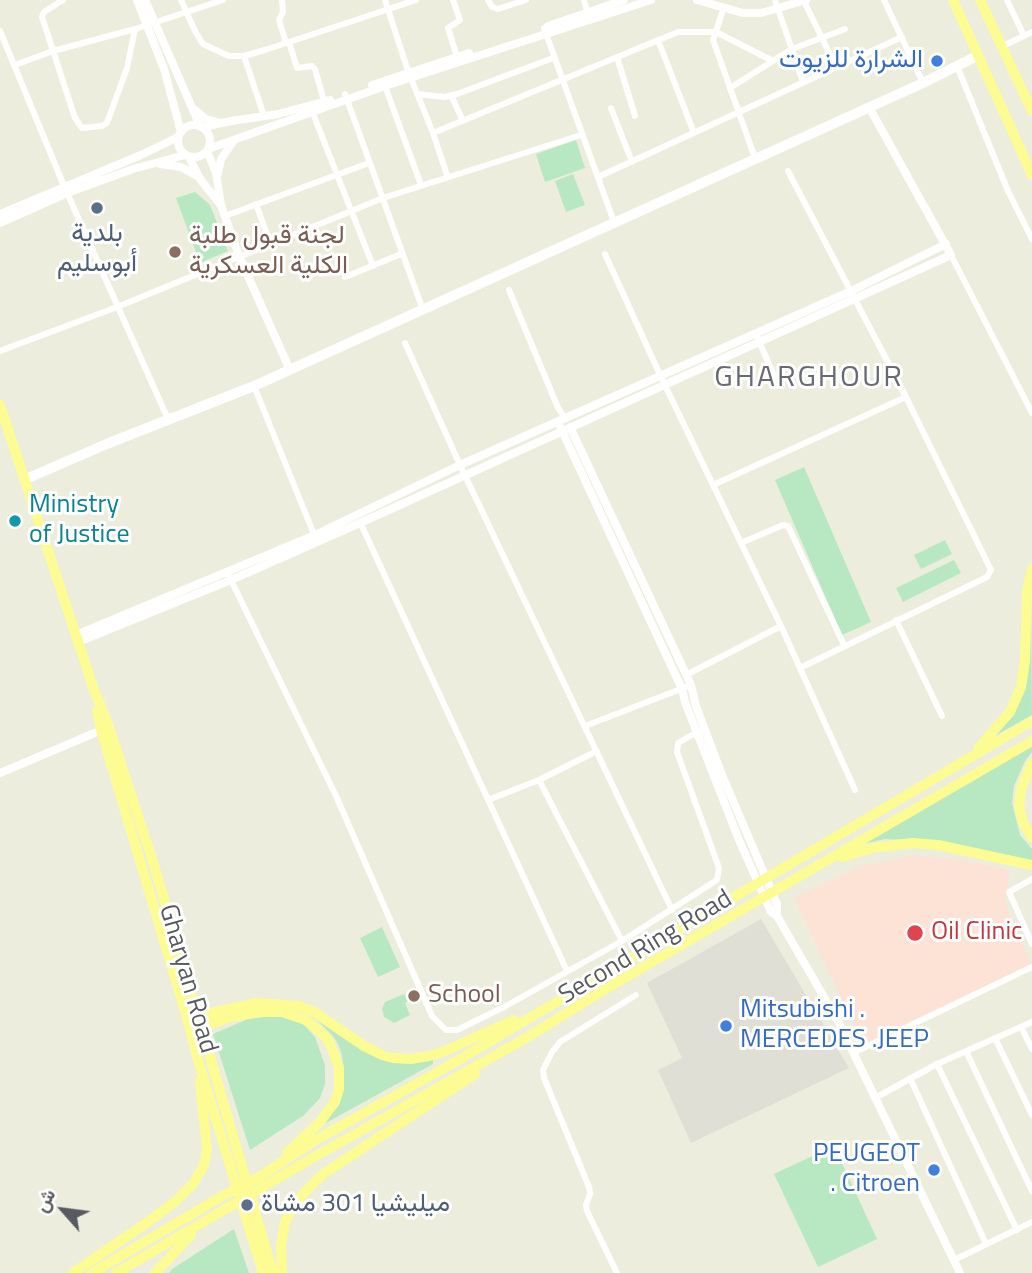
<!DOCTYPE html>
<html>
<head>
<meta charset="utf-8">
<style>
  body { margin:0 }
  #map { position:relative; width:1032px; height:1273px; overflow:hidden; background:#ededde; font-family:"Titillium Web",Vazirmatn,sans-serif }
  canvas { display:block }
  .north { position:absolute; left:28px; top:1175px; width:70px; height:70px; -webkit-text-stroke:5px #fff; paint-order:stroke; rotate:298deg; font-size:19px; font-weight:700; line-height:28px; text-align:center; color:#575a61 }
  .north::after { content:''; display:block; margin:auto; width:24px; height:32px; background:#575a61; clip-path:polygon(50% 0,100% 100%,50% 72%,0 100%) }
</style>
</head>
<body>
<div id="map">
<canvas width="1032" height="1273"></canvas>
<div class="north">ش</div>
</div>
<script>
const ctx = document.querySelector('canvas').getContext('2d');
ctx.lineJoin = 'round';
function fillPath(path, color) {
  ctx.fillStyle = color;
  ctx.fill(path, 'evenodd');
}
function toPath(rows) {
  const path = new Path2D();
  for (const r of rows) {
    if (r.length === 3) {
      path.moveTo(r[0] + r[2], r[1]);
      path.arc(r[0], r[1], r[2], 0, 2 * Math.PI);
      continue;
    }
    path.moveTo(r[0], r[1]);
    for (let i = 2; i < r.length; i += 2) path.lineTo(r[i], r[i + 1]);
  }
  return path;
}
function stroke(path, color, width, dash) {
  ctx.strokeStyle = color;
  ctx.lineWidth = width;
  ctx.lineCap = dash ? 'butt' : 'round';
  ctx.setLineDash(dash || []);
  ctx.stroke(path);
}
function drawText(font, color, halo, rows, align = 'center') {
  ctx.font = font + ' "Titillium Web",Vazirmatn,sans-serif';
  ctx.lineWidth = 6;
  ctx.setLineDash([]);
  ctx.textBaseline = 'middle';
  ctx.strokeStyle = halo;
  ctx.fillStyle = color;
  for (const [text, x, y, turn = 0] of rows) {
    ctx.save();
    ctx.translate(x, y);
    ctx.rotate((+turn || 0) * Math.PI / 180);
    ctx.textAlign = isNaN(turn) ? turn : align;
    if (halo) ctx.strokeText(text, 0, 0);
    ctx.fillText(text, 0, 0);
    ctx.restore();
  }
}
const industrial = toPath([
  [761,919,849,1068,691,1143,658,1070,682,1058,647,983]
]);
const medical = toPath([
  [914,855,963,860,1010,870,1005,903,1031,964,865,1048,794,898,861,866]
]);
const green = toPath([
  [576,140,585,168,545,182,536,154],
  [573,174,585,205,566,212,555,181],
  [195,192,210,205,228,251,200,263,176,198],
  [804,467,871,622,842,635,775,480],
  [945,540,952,554,921,569,914,555],
  [954,560,961,573,903,602,896,588],
  [1031,587,1032,715,991,738,1015,710],
  [1032,746,1032,752,1025,761,1014,786,1012,803,1020,835,1032,849,1032,861,934,841,885,839,863,844],
  [382,927,400,967,378,977,360,938],
  [404,994,408,1001,405,1003,410,1015,394,1023,384,1017,382,1009,385,1002],
  [273,1016,291,1018,304,1025,315,1037,325,1065,325,1084,320,1098,303,1116,250,1150,213,1034,248,1019],
  [316,1019,383,1059,433,1058,433,1064,315,1129,344,1077,342,1055,338,1044,333,1036],
  [834,1146,877,1239,818,1267,774,1174],
  [234,1229,249,1273,169,1273,172,1269]
]);
const minor = toPath([
  [63,0,44,12,42,17,75,118,82,128,102,126,107,123,127,68,135,29],
  [181,0,196,33,203,44,229,56,244,56,268,49,416,0],
  [282,0,283,12,279,20,286,43],
  [385,0,408,71,433,133,678,32,716,32,773,61],
  [453,0,460,20,448,28,457,57],
  [488,0,492,7,498,9,526,0],
  [584,0,588,15],
  [775,0,803,82],
  [884,0,923,83],
  [1007,0,1024,36],
  [804,1,836,67],
  [724,7,713,40,755,158],
  [544,28,614,222],
  [0,31,64,186,168,419],
  [658,40,694,133],
  [289,42,297,68,312,66,315,69,324,101],
  [1001,47,1032,32],
  [244,56,264,116],
  [617,57,635,116],
  [15,65,53,51,135,29,223,0],
  [957,66,1008,191,1032,239],
  [385,86,421,185],
  [730,88,792,49,845,29],
  [345,94,423,310],
  [417,94,445,97,457,94,553,58],
  [451,95,463,121],
  [611,108,632,162],
  [312,111,373,266],
  [433,133,447,175],
  [788,171,906,397,991,570,987,577,800,668],
  [598,177,902,37],
  [256,204,270,243],
  [225,216,369,163],
  [605,254,661,377,781,626,855,790],
  [951,255,1032,413],
  [345,277,401,254],
  [509,290,558,408,566,419],
  [756,334,775,378],
  [405,343,460,465,672,910],
  [0,351,117,307,383,198,581,135],
  [254,386,315,537],
  [713,485,906,397],
  [360,522,567,971],
  [741,543,783,525,788,526,844,645],
  [229,576,337,798,432,1016,446,1030,457,1030,504,1007,622,941,717,880,719,868,677,752,678,743,699,731],
  [896,620,942,716],
  [686,675,781,626],
  [585,726,686,687],
  [539,780,622,941],
  [488,800,539,780,597,751],
  [1032,879,1009,892,1032,944],
  [1021,1027,1032,1049],
  [995,1038,1032,1115],
  [966,1051,1032,1191],
  [853,1053,1032,967],
  [937,1064,1017,1230],
  [910,1078,986,1244],
  [875,1098,937,1064,1032,1022],
  [954,1260,1032,1222],
  [617,1273,587,1211,586,1205,590,1194,589,1187,544,1078,543,1070,552,1052,560,1042,636,995]
]);
const tertiary = toPath([
  [137,0,164,69,181,132],
  [145,0,200,126],
  [697,0,743,13,761,13,806,0],
  [548,26,624,0],
  [372,85,469,53],
  [195,110,206,119,220,123],
  [194,141,16],
  [203,127,231,121,278,114,330,100],
  [208,149,385,86,651,0],
  [207,151,216,173,221,205,239,256,290,370],
  [189,157,200,179,220,204],
  [160,164,181,167,197,176],
  [218,173,221,159,233,142],
  [0,214,141,155,178,137],
  [0,223,67,193,133,169,185,155],
  [558,422,682,689,685,702,739,840,771,912,777,916,839,1023,960,1273],
  [570,427,691,685,696,706,722,775,777,904,777,916],
  [76,635,315,535,460,465,851,291,946,244],
  [78,642,231,580,360,523,951,255,869,107],
  [0,773,104,729]
]);
const secondary = toPath([
  [26,479,109,443,254,386,923,83,977,56]
]);
const trunk = toPath([
  [953,0,1032,175],
  [980,0,1032,111],
  [0,405,93,687,109,727,154,865,273,1273],
  [97,711,101,730,187,1018,200,1067,263,1273],
  [979,747,1010,712,1021,687,1025,661,1027,592,1032,569],
  [1032,763,1021,789,1019,806,1023,822,1032,838],
  [842,857,872,848,912,843,938,845,1032,865],
  [193,1017,256,1003,299,1006,314,1012,364,1046,382,1055,393,1058,411,1059,429,1056,445,1051,514,1020],
  [197,1029,230,1017,260,1012,282,1012,306,1020,326,1037,331,1046,339,1067,339,1089,335,1102,319,1123,287,1153],
  [73,1273,145,1224,176,1201,193,1184,204,1165,207,1149,200,1081],
  [92,1273,219,1198,261,1176,314,1141,450,1065,1032,721],
  [116,1273,309,1160,526,1038,602,991,1032,741],
  [155,1273,191,1235],
  [282,1273,281,1246,285,1222,294,1205,306,1191,323,1174,475,1074]
]);
const markers = [
  [937,61,7,"#3f7fe0"],
  [97,208,7,"#5c6f8a"],
  [175,252,7,"#8d6e63"],
  [15,521,7,"#0f9aa8"],
  [915,933,9,"#e0444e"],
  [414,996,7,"#8d6e63"],
  [726,1026,7,"#3f7fe0"],
  [934,1170,7,"#3f7fe0"],
  [247,1205,7,"#5c6f8a"]
];
const shopNames = [
  ["الشرارة للزيوت",923,61],
  ["Mitsubishi .",740,1011,"left"],
  ["MERCEDES .JEEP",740,1041,"left"],
  ["PEUGEOT",920,1155],
  [". Citroen",920,1185]
];
const serviceNames = [
  ["بلدية",97,235],
  ["أبوسليم",97,265],
  ["ميليشيا 301 مشاة",261,1205,"left"]
];
const educationNames = [
  ["لجنة قبول طلبة",189,237],
  ["الكلية العسكرية",189,267],
  ["School",428,996]
];
const cultureNames = [
  ["Ministry",29,506],
  ["of Justice",29,536]
];
const healthNames = [
  ["Oil Clinic",931,933]
];
const streetNames = [
  ["Second Ring Road",646,948,-31],
  ["Gharyan Road",187,979,74]
];
const quarterNames = [
  ["GHARGHOUR",809,379]
];
fillPath(industrial, '#e0dfd6');
fillPath(medical, '#fde2d6');
fillPath(green, '#b7e8c2');
stroke(minor, '#fff', 6);
stroke(tertiary, '#fff', 8);
stroke(secondary, '#fff', 10);
stroke(trunk, '#fcfc92', 10);
for (const [x, y, r, color] of markers) {
  const dot = new Path2D();
  dot.arc(x, y, r, 0, 2 * Math.PI);
  ctx.fillStyle = color;
  ctx.fill(dot);
  stroke(dot, '#fff', 2.5);
}
drawText('26px', '#366cbe', '#fff', shopNames, 'right');
drawText('26px', '#4e5e75', '#fff', serviceNames);
drawText('26px', '#785e54', '#fff', educationNames, 'left');
drawText('26px', '#0d838f', '#fff', cultureNames, 'left');
drawText('26px', '#be3a42', '#fff', healthNames, 'left');
drawText('26px', '#575a61', '#fff', streetNames);
ctx.letterSpacing = '2px';
drawText('30px', '#686b73', '#fff', quarterNames);
ctx.letterSpacing = '0px';
</script>
</body>
</html>
